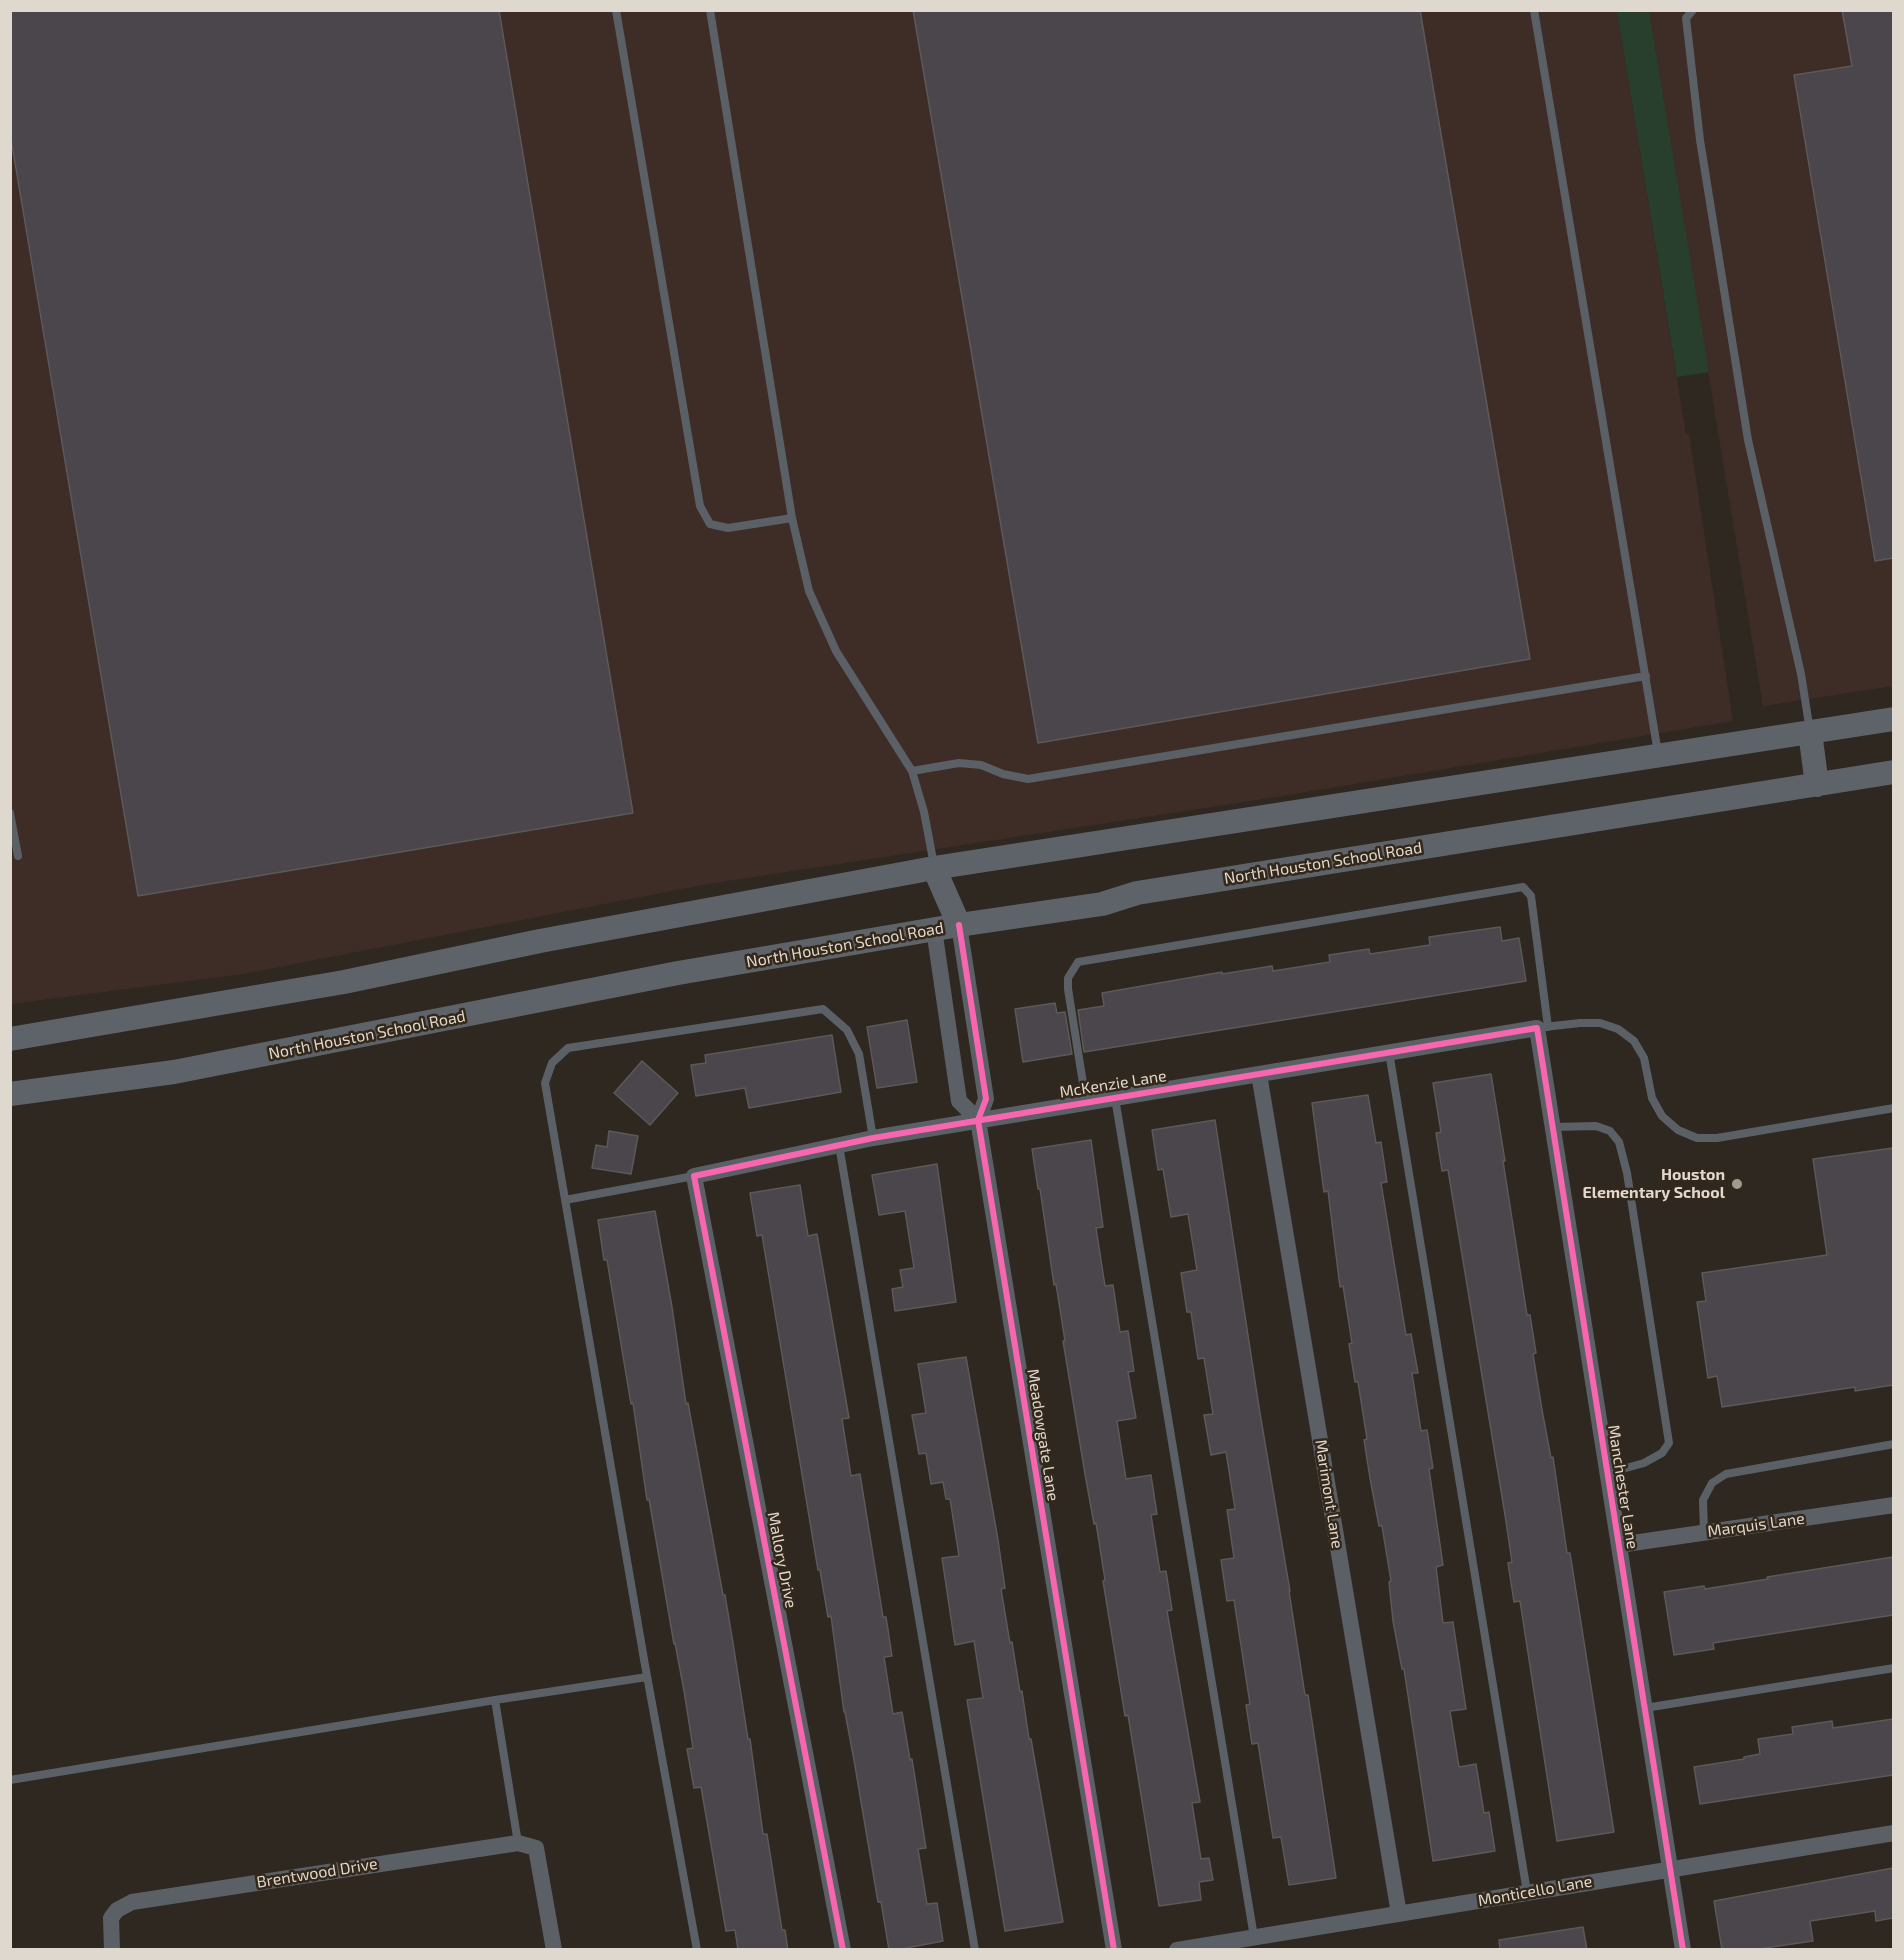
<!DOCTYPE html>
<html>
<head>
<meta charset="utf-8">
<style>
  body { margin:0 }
  #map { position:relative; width:1904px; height:1960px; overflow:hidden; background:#2e2821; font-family:"Exo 2",sans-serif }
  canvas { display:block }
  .frame { position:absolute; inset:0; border:12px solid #dfd8cf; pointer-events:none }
</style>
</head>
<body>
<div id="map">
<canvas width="1904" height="1960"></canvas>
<div class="frame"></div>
</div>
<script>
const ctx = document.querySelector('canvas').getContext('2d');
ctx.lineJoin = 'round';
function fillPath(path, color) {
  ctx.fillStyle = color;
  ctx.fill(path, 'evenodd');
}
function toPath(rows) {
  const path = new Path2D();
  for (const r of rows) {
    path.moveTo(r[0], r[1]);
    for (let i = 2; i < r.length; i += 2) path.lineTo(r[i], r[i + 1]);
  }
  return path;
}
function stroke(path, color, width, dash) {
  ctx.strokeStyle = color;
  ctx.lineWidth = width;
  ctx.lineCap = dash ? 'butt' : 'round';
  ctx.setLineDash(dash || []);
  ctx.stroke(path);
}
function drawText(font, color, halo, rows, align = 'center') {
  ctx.font = font + ' "Exo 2",sans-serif';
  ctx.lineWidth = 5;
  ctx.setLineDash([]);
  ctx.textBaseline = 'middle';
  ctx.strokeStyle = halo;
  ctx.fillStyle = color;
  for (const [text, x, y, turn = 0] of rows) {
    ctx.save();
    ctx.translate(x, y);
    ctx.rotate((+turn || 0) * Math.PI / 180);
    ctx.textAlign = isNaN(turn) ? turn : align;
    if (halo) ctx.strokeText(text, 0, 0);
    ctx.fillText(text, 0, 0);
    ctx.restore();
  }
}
const industrial = toPath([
  [10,11,1617,11,1686,434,1689,434,1733,721,1277,797,708,884,243,974,11,1004],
  [1649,11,1893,11,1893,686,1763,706]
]);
const green = toPath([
  [1617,11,1649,11,1709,372,1677,377]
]);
const building = toPath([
  [10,10,499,10,633,813,138,896,10,133,10,10],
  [913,10,1420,10,1530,659,1038,743,913,10],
  [1842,10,1893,10,1893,558,1875,561,1794,75,1852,66,1842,10],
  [1500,927,1502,941,1519,938,1526,981,1084,1052,1078,1010,1104,1006,1102,993,1222,972,1222,974,1272,966,1273,971,1330,962,1329,955,1369,949,1370,954,1430,945,1429,937,1500,927],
  [1055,1003,1057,1013,1065,1012,1072,1054,1023,1062,1015,1009,1055,1003],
  [907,1020,917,1082,877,1088,867,1027,907,1020],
  [832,1035,841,1092,749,1108,745,1088,696,1096,691,1065,706,1063,705,1055,832,1035],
  [642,1061,678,1093,650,1125,614,1093,642,1061],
  [1491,1074,1505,1161,1503,1161,1527,1315,1530,1315,1536,1353,1533,1354,1542,1410,1551,1458,1553,1457,1567,1553,1570,1553,1614,1832,1557,1841,1520,1601,1514,1602,1508,1563,1512,1562,1505,1515,1448,1170,1442,1171,1436,1133,1441,1132,1433,1083,1491,1074],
  [1368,1095,1376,1143,1381,1142,1387,1182,1381,1183,1406,1335,1411,1334,1418,1373,1412,1373,1421,1431,1427,1430,1433,1468,1429,1469,1443,1565,1436,1567,1443,1623,1453,1622,1466,1709,1450,1711,1459,1767,1476,1764,1484,1813,1489,1812,1495,1851,1433,1861,1404,1669,1402,1669,1393,1621,1389,1582,1391,1581,1382,1526,1379,1526,1370,1478,1364,1440,1367,1439,1358,1382,1355,1382,1349,1344,1352,1343,1343,1286,1340,1287,1328,1191,1324,1192,1312,1103,1368,1095],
  [1215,1120,1259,1407,1290,1591,1289,1591,1305,1695,1308,1695,1336,1878,1289,1885,1281,1837,1273,1838,1258,1743,1252,1744,1246,1705,1250,1704,1234,1600,1227,1601,1221,1560,1234,1558,1227,1510,1235,1509,1226,1452,1211,1455,1204,1415,1213,1414,1204,1358,1198,1359,1191,1312,1187,1312,1181,1273,1197,1270,1188,1214,1171,1217,1163,1169,1158,1170,1152,1130,1215,1120],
  [609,1131,638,1136,631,1174,592,1168,596,1145,607,1147,609,1131],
  [1091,1140,1103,1227,1096,1228,1105,1286,1113,1285,1120,1332,1128,1331,1134,1371,1128,1372,1136,1418,1117,1421,1126,1479,1151,1475,1157,1514,1151,1515,1160,1572,1166,1571,1172,1610,1167,1611,1200,1802,1192,1803,1201,1859,1209,1858,1213,1880,1199,1882,1201,1900,1159,1906,1128,1715,1125,1716,1103,1581,1105,1580,1096,1523,1094,1524,1085,1474,1063,1341,1065,1341,1056,1284,1054,1285,1040,1189,1038,1189,1032,1149,1091,1140],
  [1893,1148,1893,1385,1855,1391,1855,1387,1722,1407,1717,1376,1708,1378,1697,1302,1706,1301,1702,1273,1827,1255,1813,1159,1893,1148],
  [937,1164,956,1302,895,1311,892,1289,903,1287,900,1270,914,1268,905,1211,879,1215,872,1175,937,1164],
  [800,1185,808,1236,817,1234,849,1418,842,1419,851,1476,860,1474,883,1617,886,1617,892,1656,884,1657,893,1714,902,1712,910,1760,912,1759,926,1848,918,1849,927,1904,937,1903,943,1941,896,1950,889,1950,881,1902,878,1902,854,1760,845,1712,844,1712,831,1616,828,1617,820,1570,818,1570,762,1235,757,1236,750,1193,800,1185],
  [655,1211,672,1307,686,1404,688,1403,723,1595,725,1595,733,1643,748,1739,750,1739,763,1834,767,1834,782,1930,785,1930,788,1950,738,1950,735,1930,726,1931,701,1787,694,1788,687,1749,693,1748,684,1691,675,1643,674,1644,649,1499,647,1500,633,1403,631,1404,607,1260,604,1260,598,1220,655,1211],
  [966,1357,998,1540,1005,1588,1001,1589,1010,1643,1012,1642,1020,1692,1022,1691,1029,1739,1031,1739,1063,1922,1005,1931,967,1700,983,1698,974,1641,955,1645,942,1558,959,1556,950,1499,946,1499,943,1482,931,1484,926,1453,919,1454,912,1415,926,1413,918,1364,966,1357],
  [1893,1557,1893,1615,1713,1643,1714,1649,1674,1655,1664,1592,1704,1586,1705,1589,1768,1579,1767,1577,1893,1557],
  [1893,1719,1893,1775,1700,1804,1694,1767,1744,1759,1744,1757,1760,1754,1758,1739,1793,1734,1792,1727,1832,1721,1833,1728,1893,1719],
  [1893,1868,1893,1918,1876,1921,1875,1911,1810,1921,1813,1941,1751,1950,1722,1950,1714,1901,1893,1868],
  [1583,1927,1587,1950,1500,1950,1499,1940,1583,1927]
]);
const service = toPath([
  [616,10,700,506,710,524,728,528,792,518],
  [710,10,792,518,809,591,836,651,912,771,924,812,934,865],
  [1534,10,1658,753],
  [1693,10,1686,18,1700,140,1748,440,1801,674,1810,731],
  [912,771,959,763,981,765,1003,774,1028,779,1646,676],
  [10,813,18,856],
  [1544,1027,1580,1023,1600,1023,1618,1029,1634,1041,1644,1058,1652,1098,1662,1116,1678,1130,1697,1138,1717,1138,1894,1108],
  [1389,1052,1527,1892],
  [1115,1098,1254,1937],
  [1086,1102,1068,989,1068,978,1078,962,1523,887,1531,896,1548,1027],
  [1553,1127,1596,1126,1610,1131,1619,1142,1627,1173,1669,1443,1662,1453,1644,1463,1608,1473],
  [839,1145,975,1950],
  [565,1200,694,1176],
  [1704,1533,1703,1500,1712,1483,1726,1474,1894,1444],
  [495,1700,647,1677],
  [1645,1708,1894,1668],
  [10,1780,495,1700,518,1843],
  [697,1950,645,1665,545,1083,552,1063,568,1048,823,1009,847,1030,859,1054,873,1138]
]);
const minor = toPath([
  [959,925,986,1099,978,1120,1114,1950],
  [934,929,959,1101,978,1120],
  [1259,1074,1399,1914],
  [1619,1545,1894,1505],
  [112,1950,111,1918,117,1910,132,1902,518,1843,536,1848,554,1950],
  [843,1950,694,1176,873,1138,1537,1028,1683,1950],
  [1177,1950,1894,1833]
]);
const secondary = toPath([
  [1810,732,1817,785],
  [934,868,959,925],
  [10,1039,344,982,540,941,934,868,1894,719],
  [10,1094,174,1072,678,973,959,925,1102,904,1137,893,1894,772]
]);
const cycleway = toPath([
  [959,925,986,1099,978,1120,1114,1950],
  [843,1950,694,1176,873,1138,1537,1028,1683,1950]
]);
const markers = [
  [1737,1184,6,"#a19a92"]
];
const streetNames = [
  ["North Houston School Road",1323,863,-9],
  ["North Houston School Road",845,945,-10],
  ["North Houston School Road",367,1035,-11],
  ["McKenzie Lane",1113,1084,-9],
  ["Meadowgate Lane",1043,1435,81],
  ["Manchester Lane",1623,1487,81],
  ["Marimont Lane",1329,1494,81],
  ["Marquis Lane",1756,1525,-8],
  ["Mallory Drive",782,1560,79],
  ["Brentwood Drive",317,1873,-9],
  ["Monticello Lane",1535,1891,-10]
];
const poiNames = [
  ["Houston",1725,1175],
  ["Elementary School",1725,1193]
];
fillPath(industrial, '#3e2c26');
fillPath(green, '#293f2d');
fillPath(building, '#4a464b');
stroke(building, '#5c5959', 1.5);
stroke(service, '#5b6066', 8);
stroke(minor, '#5b6066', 16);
stroke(secondary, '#5d6368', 24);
stroke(cycleway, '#f766af', 6);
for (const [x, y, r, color] of markers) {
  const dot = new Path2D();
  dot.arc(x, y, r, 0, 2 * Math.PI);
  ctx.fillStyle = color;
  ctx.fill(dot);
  stroke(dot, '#34281b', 2);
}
drawText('16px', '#dfd8cf', '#34281b', streetNames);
drawText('bold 16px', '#dfd8cf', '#34281b', poiNames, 'right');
</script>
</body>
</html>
